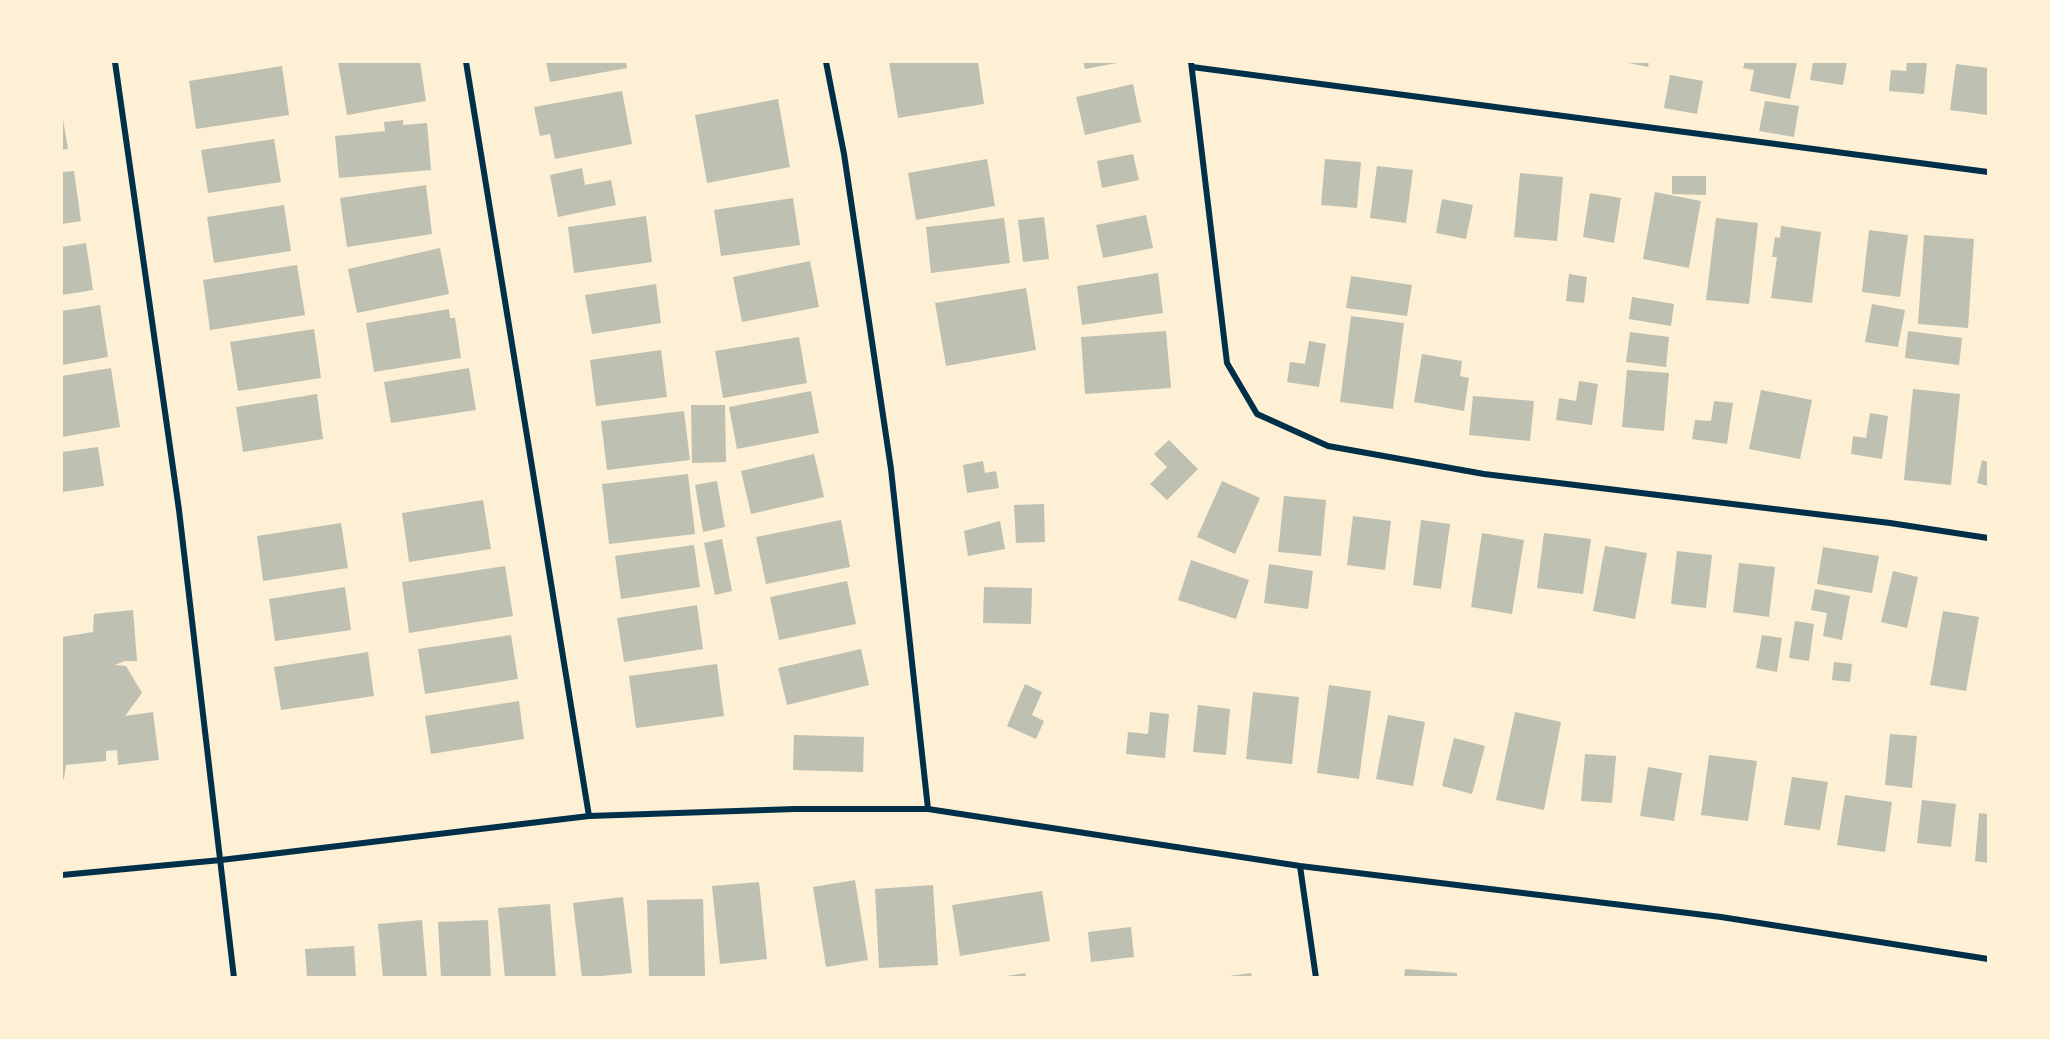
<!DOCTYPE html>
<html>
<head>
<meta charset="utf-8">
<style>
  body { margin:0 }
  #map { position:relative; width:2050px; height:1039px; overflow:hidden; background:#fdf0d5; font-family:"PT Sans Narrow",sans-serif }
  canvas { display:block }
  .frame { position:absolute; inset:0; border:63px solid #fdf0d5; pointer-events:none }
</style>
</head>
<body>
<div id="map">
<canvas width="2050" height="1039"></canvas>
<div class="frame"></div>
</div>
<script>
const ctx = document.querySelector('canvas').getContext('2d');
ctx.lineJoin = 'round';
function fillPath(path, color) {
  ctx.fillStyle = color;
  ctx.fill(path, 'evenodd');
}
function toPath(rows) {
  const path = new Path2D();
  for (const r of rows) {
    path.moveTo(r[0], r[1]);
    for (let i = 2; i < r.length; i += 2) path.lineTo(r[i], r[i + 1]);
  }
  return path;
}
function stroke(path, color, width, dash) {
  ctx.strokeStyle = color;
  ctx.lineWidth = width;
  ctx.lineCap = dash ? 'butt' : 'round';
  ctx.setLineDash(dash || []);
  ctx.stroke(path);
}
const building = toPath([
  [338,62,420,62,426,101,347,115],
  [546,62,626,62,627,68,550,82],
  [889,62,978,62,984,104,898,118],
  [1083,62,1117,62,1117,63,1085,69],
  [1624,62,1649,62,1648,67],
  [1745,62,1797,62,1790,99,1750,91,1754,70,1743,68],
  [1813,62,1847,62,1843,85,1810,80],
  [1907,62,1927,62,1924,94,1889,91,1891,70,1906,71],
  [1956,64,1988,68,1988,115,1950,110],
  [282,66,289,115,196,129,189,81],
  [1670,75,1703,81,1697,114,1664,108],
  [1133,84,1141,122,1085,135,1076,97],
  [622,91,632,144,555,159,550,134,540,136,534,107],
  [778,99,790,167,707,183,695,115],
  [1765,101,1799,106,1794,137,1759,131],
  [62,113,68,149,62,150],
  [403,120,403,125,427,123,431,170,339,178,335,136,385,131,384,122],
  [274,139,281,182,208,193,201,150],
  [1133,154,1139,180,1102,188,1097,161],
  [987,159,995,206,916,220,908,173],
  [1325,159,1361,162,1357,208,1321,205],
  [1377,166,1413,170,1406,223,1370,218],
  [582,168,585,185,611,180,616,205,558,217,550,175],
  [74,171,81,221,62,224,62,172],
  [1520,173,1563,177,1557,241,1514,237],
  [1672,176,1706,176,1706,195,1672,194],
  [426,185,432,234,347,247,340,198],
  [1655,192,1701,201,1689,268,1643,259],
  [1590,193,1621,198,1614,243,1583,237],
  [793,198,800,245,721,256,714,210],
  [1442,199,1473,205,1466,239,1436,233],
  [284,205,291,251,214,263,207,217],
  [1146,215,1153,248,1103,258,1096,225],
  [646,216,652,262,574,273,568,227],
  [1044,217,1049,259,1023,262,1018,220],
  [1004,218,1010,263,931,273,926,227],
  [1716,218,1758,223,1749,304,1706,300],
  [1781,226,1821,232,1812,303,1771,298,1777,257,1772,257,1775,237,1780,238],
  [1869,230,1908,235,1900,297,1862,292],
  [1924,235,1974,239,1968,328,1918,324],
  [86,243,93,290,62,295,62,247],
  [440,248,449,294,357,313,348,269],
  [810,261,819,307,742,322,733,277],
  [297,265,305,315,210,330,203,280],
  [1158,273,1163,313,1082,325,1077,286],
  [1569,274,1587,277,1584,303,1566,301],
  [1351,276,1412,285,1407,316,1346,308],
  [656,284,661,323,592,334,585,295],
  [1026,288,1036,350,946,366,935,303],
  [1632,297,1674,304,1671,326,1629,319],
  [1872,304,1905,310,1898,347,1865,342],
  [100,305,108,357,62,365,62,311],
  [449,309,450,318,455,318,461,358,374,372,366,323],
  [1351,316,1404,323,1393,409,1340,402],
  [314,329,321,378,238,391,230,342],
  [1166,331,1171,388,1085,394,1081,337],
  [1908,331,1962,338,1959,365,1905,358],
  [1630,332,1669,337,1666,367,1626,362],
  [799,337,807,383,723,398,715,351],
  [1309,341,1326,344,1319,387,1287,382,1290,362,1305,364],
  [661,350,667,397,596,406,590,360],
  [1422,354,1462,361,1460,376,1469,378,1464,411,1414,402],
  [111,368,120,427,62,437,62,376],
  [469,368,476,410,391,423,384,382],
  [1627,370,1669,373,1664,431,1622,427],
  [1579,381,1598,384,1592,425,1556,420,1559,398,1576,401],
  [1913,389,1960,394,1951,485,1904,480],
  [1761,390,1812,400,1800,459,1749,449],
  [811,391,819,433,737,449,729,407],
  [317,394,323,439,243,452,236,407],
  [1473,396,1534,401,1530,441,1469,435],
  [1714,401,1733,403,1727,444,1692,439,1695,420,1711,421],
  [691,405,725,405,726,462,692,463],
  [684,411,690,460,607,470,601,421],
  [1870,413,1888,416,1882,459,1851,454,1853,436,1866,438],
  [1169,440,1198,469,1167,500,1150,484,1167,467,1154,454],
  [98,447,104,486,62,492,62,452],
  [814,454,824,497,751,514,741,471],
  [1982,460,1988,462,1988,486,1977,483],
  [983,461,985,473,996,471,999,488,967,493,963,465],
  [688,474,695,534,609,544,602,484],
  [717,481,725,527,703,532,695,485],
  [1222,481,1260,498,1235,554,1197,537],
  [1284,496,1326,500,1321,556,1278,552],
  [483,500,491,549,409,562,402,513],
  [1044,504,1045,542,1016,543,1014,505],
  [1353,516,1391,521,1385,570,1347,565],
  [841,520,850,567,766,584,756,537],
  [1421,520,1450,524,1441,589,1413,585],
  [1000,521,1005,549,968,556,964,531],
  [341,523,348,568,263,581,257,536],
  [1482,533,1524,540,1512,614,1471,607],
  [1544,533,1591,539,1583,594,1537,588],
  [722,539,732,591,715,595,704,543],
  [694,545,700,587,621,599,615,556],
  [1605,546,1647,553,1635,619,1593,611],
  [1823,547,1879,556,1872,593,1817,584],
  [1677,551,1712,555,1706,608,1671,604],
  [1191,560,1249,580,1236,619,1178,600],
  [1739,563,1775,567,1769,617,1733,612],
  [1269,564,1313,571,1308,609,1264,603],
  [505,566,513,616,409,633,402,582],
  [1893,571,1918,577,1907,628,1881,622],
  [847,581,856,624,779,640,770,597],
  [345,587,351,630,275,641,269,599],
  [984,587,1032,588,1031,624,983,623],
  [1815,589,1850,596,1842,640,1823,636,1827,613,1811,610],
  [697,605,703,649,624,662,617,618],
  [133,610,137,661,125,661,115,665,126,666,142,693,125,716,153,712,159,760,118,765,117,750,106,751,106,761,66,765,64,779,62,780,62,637,93,632,94,614],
  [1943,611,1979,617,1966,691,1930,685],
  [1795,621,1814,624,1809,661,1789,658],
  [511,635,518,679,425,694,418,649],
  [1762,635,1782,638,1777,672,1756,668],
  [861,649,869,685,787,705,778,668],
  [368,652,374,696,281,710,274,667],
  [1834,662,1852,664,1850,682,1832,680],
  [717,664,724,716,636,728,629,676],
  [1025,684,1042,692,1032,715,1044,721,1036,739,1007,726],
  [1329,685,1371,691,1359,779,1317,773],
  [1253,692,1299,697,1292,764,1246,759],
  [519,701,524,739,431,754,425,716],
  [1198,705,1230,709,1226,755,1193,752],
  [1150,712,1169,714,1165,758,1126,754,1128,732,1148,734],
  [1515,712,1561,722,1544,810,1496,800],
  [1388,715,1425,722,1413,786,1376,779],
  [1890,734,1917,736,1912,788,1885,785],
  [794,735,864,737,863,772,793,770],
  [1454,738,1485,746,1472,794,1442,786],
  [1585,754,1616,756,1612,803,1581,801],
  [1709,755,1757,761,1748,821,1701,815],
  [1648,767,1682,773,1674,821,1640,816],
  [1792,777,1828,782,1820,830,1784,825],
  [1845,795,1892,802,1885,852,1837,845],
  [1922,800,1956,804,1951,847,1917,843],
  [1979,813,1988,814,1988,863,1975,861],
  [855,880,868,960,826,967,813,887],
  [759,882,767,959,720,964,712,886],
  [933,885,938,965,879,968,875,889],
  [1042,891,1050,941,960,956,952,905],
  [623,897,632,973,582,978,573,903],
  [703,899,705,978,649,978,647,900],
  [550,904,556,978,505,978,498,908],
  [422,920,427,978,383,978,378,924],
  [488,920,491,978,441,978,438,922],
  [1131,927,1134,957,1091,962,1088,932],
  [354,946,356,978,307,978,305,949],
  [1405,969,1457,973,1457,978,1404,978],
  [1025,973,1026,978,1007,978,1007,976],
  [1251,973,1252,978,1230,978,1229,976]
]);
const minor = toPath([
  [115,62,179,510,234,978],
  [466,62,589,816],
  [826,62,844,154,891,469,928,809],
  [1191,62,1227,363,1257,414,1328,446,1484,474,1890,523,1988,538],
  [1192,67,1988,172],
  [1300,866,1316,978],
  [62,875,221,860,589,816,795,809,928,809,1300,866,1721,917,1988,959]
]);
fillPath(building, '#bec0b2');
stroke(minor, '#003049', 6);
</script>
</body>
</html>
